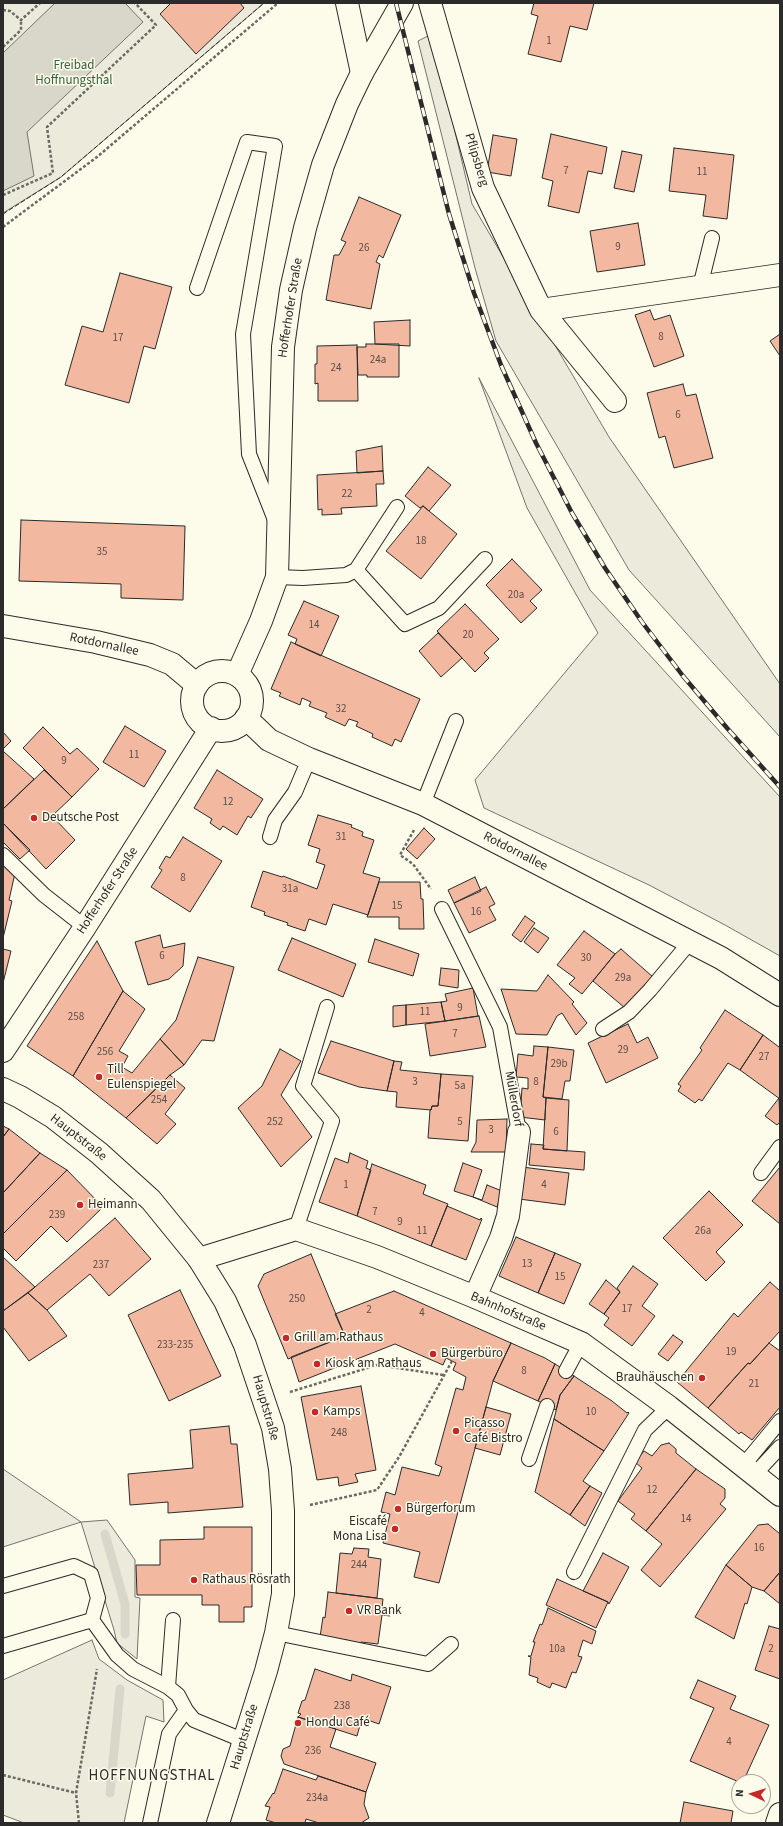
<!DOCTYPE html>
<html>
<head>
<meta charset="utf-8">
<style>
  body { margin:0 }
  #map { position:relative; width:783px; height:1826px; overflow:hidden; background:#fdfbea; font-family:"Source Sans 3",sans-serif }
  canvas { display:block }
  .frame { position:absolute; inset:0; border:4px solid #2b2b2b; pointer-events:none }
  .north { position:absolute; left:731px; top:1774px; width:40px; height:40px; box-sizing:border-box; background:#fdfbea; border:1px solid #a9a89e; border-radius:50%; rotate:274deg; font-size:11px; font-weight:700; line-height:16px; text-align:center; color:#2b2b2b }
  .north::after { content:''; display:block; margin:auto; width:14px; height:18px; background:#c62828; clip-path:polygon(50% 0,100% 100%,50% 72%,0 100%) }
</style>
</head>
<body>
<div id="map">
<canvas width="783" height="1826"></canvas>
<div class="frame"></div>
<div class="north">N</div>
</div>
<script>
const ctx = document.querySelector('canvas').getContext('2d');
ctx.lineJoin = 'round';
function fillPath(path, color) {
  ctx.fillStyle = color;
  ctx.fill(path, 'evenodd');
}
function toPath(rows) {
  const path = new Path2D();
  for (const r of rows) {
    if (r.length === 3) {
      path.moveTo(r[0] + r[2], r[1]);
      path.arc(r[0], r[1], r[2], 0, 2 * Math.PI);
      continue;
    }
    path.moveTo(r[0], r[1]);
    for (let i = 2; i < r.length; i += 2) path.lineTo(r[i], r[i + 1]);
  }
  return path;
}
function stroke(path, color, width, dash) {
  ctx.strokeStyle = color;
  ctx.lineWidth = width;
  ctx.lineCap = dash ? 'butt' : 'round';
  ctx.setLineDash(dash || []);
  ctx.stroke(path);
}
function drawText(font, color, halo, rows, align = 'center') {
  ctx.font = font + ' "Source Sans 3",sans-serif';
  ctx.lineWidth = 3;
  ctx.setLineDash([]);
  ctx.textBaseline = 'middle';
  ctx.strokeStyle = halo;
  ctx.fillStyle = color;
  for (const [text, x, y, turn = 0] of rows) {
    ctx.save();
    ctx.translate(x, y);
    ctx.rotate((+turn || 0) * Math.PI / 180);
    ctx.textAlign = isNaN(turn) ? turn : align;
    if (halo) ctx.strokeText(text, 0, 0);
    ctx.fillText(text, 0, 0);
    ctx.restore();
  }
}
const green = toPath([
  [3,3,264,3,61,177,3,213,3,3],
  [432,34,472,204,609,437,780,684,780,737,629,570,496,341,475,268,418,41,432,34],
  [479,378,590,590,780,797,780,956,725,925,649,885,484,808,475,780,598,633,527,508,479,378],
  [3,1469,81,1522,107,1520,135,1560,135,1597,140,1598,137,1659,117,1643,114,1630,81,1522,3,1547,3,1469],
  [92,1640,99,1659,127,1680,163,1700,164,1722,146,1716,124,1823,24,1823,3,1815,3,1680,92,1640]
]);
const water = toPath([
  [55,3,125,3,143,22,27,132,34,176,3,191,3,53,55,3]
]);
const stream = toPath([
  [105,1534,125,1604,125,1634],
  [110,1793,120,1689]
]);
const building = toPath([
  [171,3,240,3,244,8,196,54,160,14,171,3],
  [534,3,594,3,587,30,570,26,561,62,528,54,538,16,531,14,534,3],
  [551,134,607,147,602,174,588,171,579,213,548,206,553,181,542,178,551,134],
  [493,135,517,139,511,176,487,172,493,135],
  [674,148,734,155,727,219,703,216,706,195,669,191,674,148],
  [622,151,642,155,634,192,614,188,622,151],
  [359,197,401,215,383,258,379,255,376,262,380,264,371,309,326,300,334,255,339,255,346,242,341,240,359,197],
  [638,223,645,265,597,272,590,231,638,223],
  [120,273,172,287,155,349,144,346,129,403,65,385,82,326,103,332,120,273],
  [650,310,654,320,670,315,684,356,654,367,635,315,650,310],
  [410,320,410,346,375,344,374,322,410,320],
  [780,334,780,356,770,341,780,334],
  [366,344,399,344,399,377,367,377,367,375,358,375,357,347,366,347,366,344],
  [357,345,358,401,318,401,318,383,315,384,315,364,317,364,317,346,357,345],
  [683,384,686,396,696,394,713,458,674,468,665,436,659,438,647,393,683,384],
  [382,446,383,471,357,473,356,451,382,446],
  [428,467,451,485,429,511,423,506,420,508,405,496,428,467],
  [383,471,384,484,376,484,377,506,341,508,342,514,322,515,322,509,318,510,317,475,383,471],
  [423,506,457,534,421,579,386,551,423,506],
  [21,520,185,526,183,600,121,598,121,584,19,581,21,520],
  [512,559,542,590,530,601,537,608,521,623,486,585,512,559],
  [304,601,339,616,321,656,295,644,297,639,288,635,304,601],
  [465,604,499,639,484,653,489,658,475,672,437,631,465,604],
  [438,633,462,658,441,677,419,651,438,633],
  [291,642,420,699,401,742,395,739,392,746,372,737,373,734,356,726,358,722,349,719,345,726,325,717,327,713,309,706,311,702,302,698,300,705,279,696,281,693,271,689,291,642],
  [125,726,166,751,144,787,103,762,125,726],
  [43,727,70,754,77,748,99,769,72,797,23,748,43,727],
  [3,732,11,741,3,749,3,732],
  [3,751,34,779,3,809,3,751],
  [44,770,72,797,52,816,75,840,46,869,3,823,3,809,44,770],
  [217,770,263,799,251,818,248,816,237,835,223,826,220,830,210,823,212,819,194,808,217,770],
  [318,815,352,825,351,827,363,832,362,836,374,840,363,873,380,878,368,915,333,904,326,925,309,919,305,931,287,925,288,923,264,915,265,912,251,907,263,871,282,877,283,876,317,889,325,865,316,862,320,849,308,845,318,815],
  [3,823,30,850,20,859,3,842,3,823],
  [424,828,435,839,417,859,406,849,424,828],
  [183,837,222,861,190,912,151,887,162,870,159,868,166,856,170,858,183,837],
  [3,861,15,873,9,900,12,901,3,938,3,861],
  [475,877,481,891,454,903,448,890,475,877],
  [379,882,420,882,421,899,423,899,424,929,399,929,399,917,367,917,379,882],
  [486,887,495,904,489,907,496,920,469,933,454,903,486,887],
  [525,916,535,923,521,942,512,935,525,916],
  [534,928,549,938,538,953,524,942,534,928],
  [584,931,615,954,582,994,569,984,575,978,557,965,584,931],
  [160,935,163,948,185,943,183,966,169,979,148,985,135,942,160,935],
  [292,938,356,964,343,997,278,970,292,938],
  [375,939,419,954,413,976,368,962,375,939],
  [97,941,123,991,73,1076,27,1046,97,941],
  [3,949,11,951,3,983,3,949],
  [621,949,653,977,625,1008,593,981,615,954,621,949],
  [198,957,234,967,214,1041,202,1040,184,1065,160,1039,176,1020,198,957],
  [441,968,459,970,458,988,439,985,441,968],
  [548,975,574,1002,572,1004,587,1023,576,1035,562,1013,557,1016,547,1035,516,1034,501,989,537,991,548,975],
  [473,988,478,1016,445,1021,441,1002,447,1001,445,994,473,988],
  [123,991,145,1009,119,1051,128,1056,122,1067,132,1073,160,1039,184,1065,170,1075,126,1118,73,1076,123,991],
  [441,1002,445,1021,406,1025,406,1005,441,1002],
  [406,1005,406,1025,393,1027,393,1006,406,1005],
  [725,1010,763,1035,740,1070,728,1063,702,1101,699,1099,695,1103,678,1091,681,1086,678,1084,702,1050,700,1048,725,1010],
  [479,1016,486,1047,430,1056,425,1024,479,1016],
  [628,1024,637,1043,648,1037,658,1058,606,1083,588,1043,628,1024],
  [763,1035,779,1047,780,1046,780,1099,740,1070,763,1035],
  [331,1041,394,1061,387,1091,359,1087,318,1073,331,1041],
  [534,1046,548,1047,543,1097,546,1098,545,1120,520,1117,522,1088,528,1089,528,1078,516,1077,518,1054,533,1056,534,1046],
  [548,1047,574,1050,570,1081,565,1081,562,1099,543,1097,548,1047],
  [280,1049,301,1061,281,1095,312,1137,281,1167,238,1108,262,1086,280,1049],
  [394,1061,402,1062,400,1070,441,1074,438,1106,432,1106,431,1110,396,1107,397,1092,387,1091,394,1061],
  [441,1074,473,1076,468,1141,428,1138,430,1110,431,1110,432,1106,438,1106,441,1074],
  [170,1075,185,1088,165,1114,176,1124,157,1144,126,1118,170,1075],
  [546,1098,569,1100,567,1151,543,1149,546,1098],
  [779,1098,780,1122,777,1125,765,1116,779,1098],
  [507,1119,506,1152,471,1152,476,1142,477,1120,507,1119],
  [3,1126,9,1129,3,1137,3,1126],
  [9,1129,40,1153,3,1193,3,1137,9,1129],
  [531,1144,544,1145,543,1149,585,1152,584,1170,529,1165,531,1144],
  [40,1153,67,1170,3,1234,3,1193,40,1153],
  [350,1153,368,1161,366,1168,371,1170,357,1216,319,1202,335,1158,348,1163,350,1153],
  [463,1163,482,1170,473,1197,454,1191,463,1163],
  [372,1164,426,1185,423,1194,448,1204,431,1246,357,1216,372,1164],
  [522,1167,569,1173,565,1205,519,1199,522,1167],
  [780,1167,780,1224,752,1201,780,1167],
  [67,1170,103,1207,67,1242,51,1226,16,1261,3,1248,3,1234,67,1170],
  [487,1185,502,1191,497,1207,473,1197,482,1200,487,1185],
  [709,1191,743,1225,716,1252,725,1262,706,1281,663,1238,709,1191],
  [447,1206,480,1220,481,1218,482,1219,466,1260,431,1246,447,1206],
  [115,1218,151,1259,109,1296,90,1274,47,1310,28,1293,115,1218],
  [516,1237,555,1253,538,1293,499,1276,516,1237],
  [555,1253,581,1264,564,1304,538,1293,555,1253],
  [311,1254,345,1336,288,1359,258,1286,264,1274,311,1254],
  [3,1257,35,1287,3,1311,3,1257],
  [633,1266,658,1284,642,1306,655,1316,632,1346,604,1325,609,1318,604,1314,620,1292,617,1288,633,1266],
  [606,1280,620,1292,604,1314,589,1304,606,1280],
  [770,1282,780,1291,780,1331,750,1364,748,1363,708,1408,677,1382,734,1313,738,1317,770,1282],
  [180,1290,221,1376,169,1401,128,1315,180,1290],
  [394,1291,511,1343,493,1381,439,1583,414,1577,420,1552,383,1543,390,1514,381,1512,386,1492,395,1495,402,1467,439,1476,442,1467,435,1464,456,1388,463,1390,466,1377,453,1370,456,1363,446,1358,443,1365,395,1344,299,1382,291,1357,345,1336,335,1314,394,1291],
  [28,1293,47,1310,67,1336,29,1361,3,1327,3,1311,28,1293],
  [673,1335,683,1342,668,1361,658,1354,673,1335],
  [511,1343,545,1358,555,1364,538,1401,493,1381,511,1343],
  [769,1343,780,1351,780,1407,752,1440,741,1432,739,1434,708,1408,748,1363,750,1364,769,1343],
  [555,1364,574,1376,560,1395,556,1410,538,1401,555,1364],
  [574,1376,612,1401,627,1413,628,1412,629,1413,604,1451,554,1419,560,1395,574,1376],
  [361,1386,376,1470,355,1474,358,1482,339,1486,338,1477,317,1480,301,1397,361,1386],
  [486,1407,511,1414,500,1455,475,1448,486,1407],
  [554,1419,604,1451,583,1481,590,1486,570,1515,535,1492,554,1419],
  [229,1426,231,1444,237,1444,243,1507,168,1513,168,1502,130,1505,128,1474,193,1468,190,1430,229,1426],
  [669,1443,676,1449,676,1453,696,1469,646,1531,631,1519,635,1514,618,1501,642,1468,635,1462,644,1451,652,1456,661,1445,669,1443],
  [696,1469,725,1489,725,1498,720,1504,726,1509,660,1587,641,1570,662,1544,646,1531,696,1469],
  [590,1486,602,1493,585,1526,570,1515,590,1486],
  [768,1524,780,1534,780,1572,764,1591,752,1587,726,1565,758,1525,768,1524],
  [204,1527,252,1527,252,1607,244,1607,244,1622,219,1622,219,1605,202,1605,202,1595,137,1595,136,1565,160,1565,160,1540,204,1539,204,1527],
  [354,1548,369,1549,368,1557,381,1559,377,1598,336,1593,340,1553,352,1554,354,1548],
  [603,1553,629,1567,609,1604,608,1602,583,1591,603,1553],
  [726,1565,752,1587,747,1604,745,1603,734,1639,695,1617,726,1565],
  [780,1572,780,1604,764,1591,780,1572],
  [557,1579,608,1602,596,1628,546,1605,557,1579],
  [328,1592,383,1599,382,1608,390,1616,382,1615,378,1644,361,1642,361,1646,347,1646,347,1640,320,1637,323,1617,325,1618,328,1592],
  [548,1608,596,1631,592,1644,583,1640,578,1656,582,1657,576,1673,572,1672,566,1688,552,1683,550,1688,537,1682,538,1678,529,1675,531,1657,528,1656,531,1656,535,1642,533,1642,540,1624,542,1625,548,1608],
  [769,1626,780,1629,780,1679,755,1670,769,1626],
  [315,1669,351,1681,352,1674,391,1687,379,1724,362,1718,357,1736,298,1717,301,1714,298,1713,302,1701,305,1700,315,1669],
  [698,1680,736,1696,730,1709,769,1725,743,1782,739,1782,690,1761,714,1708,690,1698,698,1680],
  [298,1717,336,1729,330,1747,376,1763,366,1792,284,1764,281,1756,283,1749,290,1746,298,1717],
  [283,1769,316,1780,318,1776,366,1792,364,1804,369,1818,361,1823,319,1823,306,1819,305,1823,276,1823,266,1820,270,1807,265,1806,273,1793,274,1794,283,1769],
  [684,1802,733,1811,731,1823,680,1823,684,1802]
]);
const path = toPath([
  [3,10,10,11,21,20,40,3],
  [3,47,21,30,21,20],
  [3,195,53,173,47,127,156,25,135,3],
  [3,227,97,157,278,3],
  [414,830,400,855,413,864,431,889],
  [290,1392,377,1365,443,1375],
  [310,1505,377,1490,399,1457,452,1361],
  [3,1775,76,1793],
  [79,1823,76,1793,97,1669]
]);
const service = toPath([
  [700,287,712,238],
  [197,288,247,142,275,146,243,334,249,454,275,520],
  [356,570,397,507],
  [277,577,303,578,346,575,356,570,405,624,439,608,485,559],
  [423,804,456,721],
  [270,837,275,820,295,792,309,759],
  [3,855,44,895,85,927],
  [442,909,500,1027,519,1132],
  [603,1029,629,1012,650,990,690,942],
  [761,1173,780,1147],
  [296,1229,332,1121,303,1086,327,1007],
  [566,1371,581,1343],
  [529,1459,547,1406],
  [742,1467,780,1421],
  [754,1475,780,1447],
  [574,1572,645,1430,669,1407],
  [3,1586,74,1566,91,1574,98,1598,92,1620],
  [92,1620,117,1655,133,1669,168,1687,178,1695,186,1710,169,1734,150,1823],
  [276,1633,428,1664,451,1644],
  [3,1646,92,1620],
  [168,1687,173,1620],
  [186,1710,194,1720,245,1741]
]);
const minor = toPath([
  [347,3,362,73],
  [430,3,483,188,541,310,615,401],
  [541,310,780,275],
  [3,626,96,642,150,655,172,664,197,685],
  [246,718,269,740,309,759,423,804,721,958,780,995],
  [199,1259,296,1229,377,1257,475,1297,581,1343,669,1407,780,1495],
  [475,1297,501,1238,508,1216,519,1132],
  [777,1823,780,1814]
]);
const tertiary = toPath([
  [222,701,30],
  [237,675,261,621,277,577,283,347,291,290,305,228,323,165,347,104,362,73,402,3],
  [3,1051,85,927,211,728]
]);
const secondary = toPath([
  [3,1089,20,1097,53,1117,99,1153,151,1200,199,1259,225,1301,245,1345,273,1428,280,1469,283,1511,283,1594,276,1633,266,1671,218,1823]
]);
const rail = toPath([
  [396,3,449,214,474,293,501,365,536,443,572,513,605,568,642,622,683,676,727,728,780,787]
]);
const fence = toPath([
  [3,214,61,177,264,3]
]);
const markers = [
  [34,818,4,"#c62828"],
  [99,1077,4,"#c62828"],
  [80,1205,4,"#c62828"],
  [286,1338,4,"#c62828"],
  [433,1354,4,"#c62828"],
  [317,1364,4,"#c62828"],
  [702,1378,4,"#c62828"],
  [315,1412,4,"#c62828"],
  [456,1431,4,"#c62828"],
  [398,1509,4,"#c62828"],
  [395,1529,4,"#c62828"],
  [194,1580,4,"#c62828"],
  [349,1611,4,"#c62828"],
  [298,1723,4,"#c62828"]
];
const numberNames = [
  ["1",549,42],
  ["7",566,172],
  ["11",702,173],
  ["9",618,248],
  ["26",364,249],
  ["8",661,338],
  ["17",118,339],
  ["24a",378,361],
  ["24",336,369],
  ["6",678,416],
  ["22",347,495],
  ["18",421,542],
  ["35",102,553],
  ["20a",516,596],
  ["14",314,626],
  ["20",468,636],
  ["32",341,710],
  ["11",134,756],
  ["9",64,762],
  ["12",228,803],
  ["31",341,838],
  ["8",183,879],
  ["31a",290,890],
  ["15",397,907],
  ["16",476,913],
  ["6",162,957],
  ["30",586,959],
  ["29a",623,979],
  ["9",460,1009],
  ["11",425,1013],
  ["258",76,1018],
  ["7",455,1035],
  ["29",623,1051],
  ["256",105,1053],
  ["27",764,1058],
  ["29b",559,1065],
  ["3",415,1083],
  ["8",536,1083],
  ["5a",460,1087],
  ["254",159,1101],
  ["252",275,1123],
  ["5",460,1123],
  ["3",491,1131],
  ["6",556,1133],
  ["1",346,1186],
  ["4",544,1186],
  ["7",375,1213],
  ["239",57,1216],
  ["9",400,1223],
  ["11",422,1232],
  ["26a",703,1232],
  ["13",527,1265],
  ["237",101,1266],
  ["15",560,1278],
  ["250",297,1300],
  ["17",627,1310],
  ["2",369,1311],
  ["4",422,1314],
  ["233-235",175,1346],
  ["19",731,1353],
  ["8",524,1372],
  ["21",754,1385],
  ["10",591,1413],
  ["248",339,1434],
  ["12",652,1491],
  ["14",686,1520],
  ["16",759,1549],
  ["244",359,1566],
  ["10a",557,1650],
  ["2",771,1650],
  ["238",342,1707],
  ["4",729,1743],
  ["236",313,1752],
  ["234a",317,1799]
];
const parkNames = [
  ["Freibad",74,66],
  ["Hoffnungsthal",74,81]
];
const streetNames = [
  ["Pflipsberg",476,160,73],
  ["Hofferhofer Straße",291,308,-81],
  ["Rotdornallee",104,645,12],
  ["Rotdornallee",515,852,27],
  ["Hofferhofer Straße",108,891,-57],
  ["Müllerdorf",513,1099,80],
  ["Hauptstraße",78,1138,38],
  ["Bahnhofstraße",508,1312,23],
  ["Hauptstraße",265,1408,74],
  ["Hauptstraße",245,1737,-73]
];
const poiNames = [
  ["Deutsche Post",42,818],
  ["Till",107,1070],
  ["Eulenspiegel",107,1085],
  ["Heimann",88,1205],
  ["Grill am Rathaus",294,1338],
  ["Bürgerbüro",441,1354],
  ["Kiosk am Rathaus",325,1364],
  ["Brauhäuschen",694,1378,"right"],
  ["Kamps",323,1412],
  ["Picasso",464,1424],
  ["Café Bistro",464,1439],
  ["Bürgerforum",406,1509],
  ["Eiscafé",387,1522,"right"],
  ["Mona Lisa",387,1537,"right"],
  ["Rathaus Rösrath",202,1580],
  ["VR Bank",357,1611],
  ["Hondu Café",306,1723]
];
const quarterNames = [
  ["HOFFNUNGSTHAL",152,1777]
];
fillPath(green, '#ecebdb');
stroke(green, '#74746e', 1);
fillPath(water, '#d8d7c9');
stroke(water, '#74746e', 1);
stroke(stream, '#d8d7c9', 9);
fillPath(building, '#f2b8a0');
stroke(building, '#2b2b2b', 1);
stroke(service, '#2b2b2b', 16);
stroke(minor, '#2b2b2b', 24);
stroke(tertiary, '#2b2b2b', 24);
stroke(secondary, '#2b2b2b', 24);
stroke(path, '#6a6964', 2.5, [3, 2]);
stroke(service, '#fdfbea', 14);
stroke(minor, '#fdfbea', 22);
stroke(tertiary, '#fdfbea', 22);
stroke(secondary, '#fdfbea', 22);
stroke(rail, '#2b2b2b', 4.5);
stroke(rail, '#fdfbea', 3, [9]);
stroke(fence, '#2b2b2b', 1, [5, 2]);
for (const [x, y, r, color] of markers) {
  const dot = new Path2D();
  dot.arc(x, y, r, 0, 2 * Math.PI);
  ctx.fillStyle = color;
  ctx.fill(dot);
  stroke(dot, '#fdfbea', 1.5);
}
drawText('11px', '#5d4e48', null, numberNames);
drawText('13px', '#34623c', '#fdfbea', parkNames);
drawText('13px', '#2b2b2b', '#fdfbea', streetNames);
drawText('13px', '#2b2b2b', '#fdfbea', poiNames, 'left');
ctx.letterSpacing = '1px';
drawText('15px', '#2b2b2b', '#fdfbea', quarterNames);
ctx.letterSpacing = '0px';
</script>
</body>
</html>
